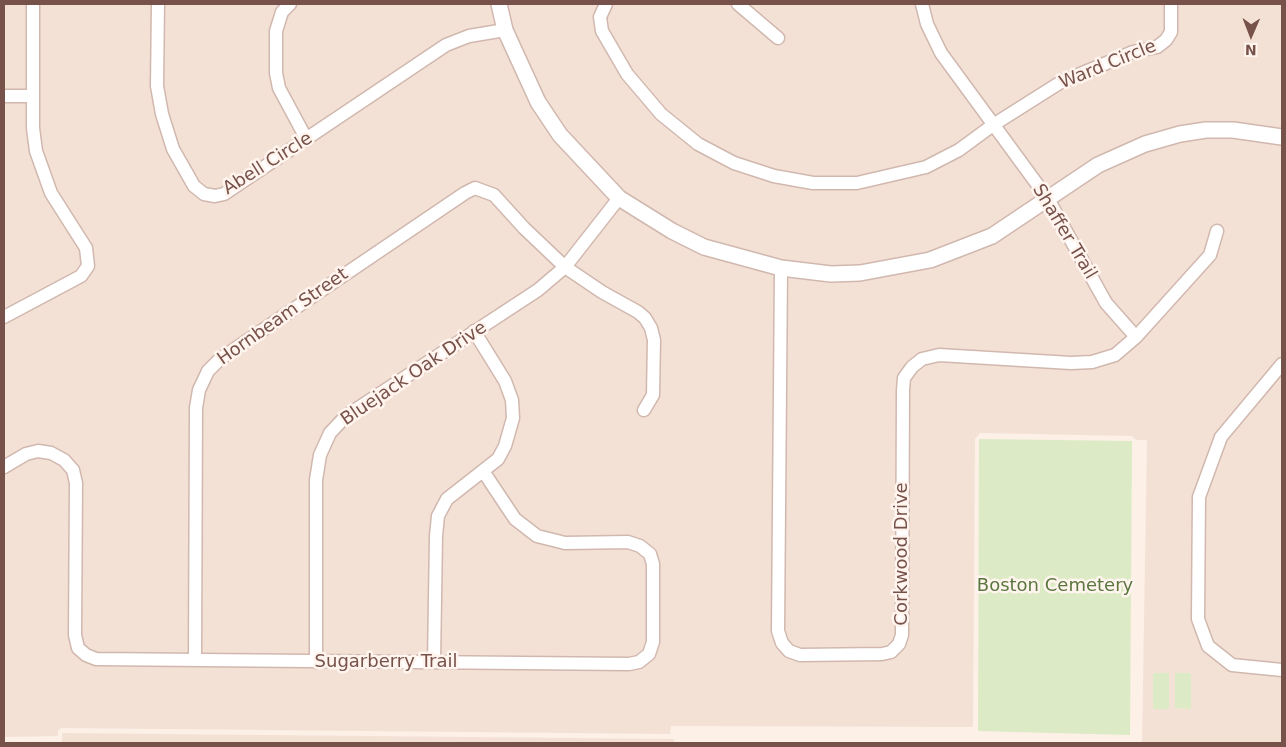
<!DOCTYPE html>
<html>
<head>
<meta charset="utf-8">
<style>
  body { margin:0 }
  #map { position:relative; width:1286px; height:747px; overflow:hidden; background:#fcf0e7; font-family:"DejaVu Sans",sans-serif }
  canvas { display:block }
  .frame { position:absolute; inset:0; border:5px solid #77524b; pointer-events:none }
  .north { position:absolute; left:1226px; top:10px; width:50px; height:50px; -webkit-text-stroke:4px #fff5ee; paint-order:stroke; rotate:181deg; font-size:14px; font-weight:700; line-height:20px; text-align:center; color:#77524b }
  .north::after { content:''; display:block; margin:auto; width:18px; height:22px; background:#77524b; clip-path:polygon(50% 0,100% 100%,50% 72%,0 100%) }
</style>
</head>
<body>
<div id="map">
<canvas width="1286" height="747"></canvas>
<div class="frame"></div>
<div class="north">N</div>
</div>
<script>
const ctx = document.querySelector('canvas').getContext('2d');
ctx.lineJoin = 'round';
function fillPath(path, color) {
  ctx.fillStyle = color;
  ctx.fill(path, 'evenodd');
}
function toPath(rows) {
  const path = new Path2D();
  for (const r of rows) {
    path.moveTo(r[0], r[1]);
    for (let i = 2; i < r.length; i += 2) path.lineTo(r[i], r[i + 1]);
  }
  return path;
}
function stroke(path, color, width, dash) {
  ctx.strokeStyle = color;
  ctx.lineWidth = width;
  ctx.lineCap = dash ? 'butt' : 'round';
  ctx.setLineDash(dash || []);
  ctx.stroke(path);
}
function drawText(font, color, halo, rows, align = 'center') {
  ctx.font = font + ' "DejaVu Sans",sans-serif';
  ctx.lineWidth = 5;
  ctx.setLineDash([]);
  ctx.textBaseline = 'middle';
  ctx.strokeStyle = halo;
  ctx.fillStyle = color;
  for (const [text, x, y, turn = 0] of rows) {
    ctx.save();
    ctx.translate(x, y);
    ctx.rotate((+turn || 0) * Math.PI / 180);
    ctx.textAlign = isNaN(turn) ? turn : align;
    if (halo) ctx.strokeText(text, 0, 0);
    ctx.fillText(text, 0, 0);
    ctx.restore();
  }
}
const residential = toPath([
  [4,4,28,4,27,90,4,90],
  [38,4,153,4,152,86,191,190,225,200,449,51,470,42,502,36,522,84,612,198,565,259,528,224,496,190,476,182,218,354,195,387,190,654,97,653,88,650,83,644,80,634,81,481,52,447,37,445,4,460,4,324,83,281,92,270,55,190,41,150,38,127],
  [163,4,282,4,274,91,299,138,223,189,206,188,198,181,178,146,167,113,163,85],
  [297,4,494,4,499,25,468,30,308,132,284,86,281,72,281,32,286,15],
  [505,4,600,4,622,77,733,169,858,188,927,173,992,133,1040,198,990,231,929,254,888,263,831,268,787,263,706,242,674,226,623,193,564,131,542,98,510,28],
  [612,4,731,4,739,14,779,46,785,36,745,4,917,4,985,124,957,145,924,161,857,177,814,177,775,170,736,157,701,138,664,110,631,71,607,29,606,18],
  [928,4,1166,4,1166,30,1155,42,1131,46,1059,77,995,117,945,50,931,22],
  [1176,4,1282,4,1282,132,1206,125,1049,191,1001,127,1064,87,1134,58,1158,53],
  [4,102,27,102,31,152,37,173,47,196,81,251,83,264,78,271,4,310],
  [1233,135,1282,144,1282,355,1217,433,1203,469,1194,497,1194,621,1205,651,1228,670,1282,676,1282,743,1142,743,1147,440,1136,440,1132,436,980,433,975,439,973,727,671,726,670,734,62,728,58,730,58,736,4,737,4,473,27,460,39,457,49,459,61,465,68,473,70,483,70,636,75,652,84,661,94,664,628,670,640,667,652,659,658,642,658,564,653,549,643,541,630,537,565,538,539,530,519,515,491,473,502,462,516,433,518,419,517,399,509,378,482,333,541,295,565,274,641,322,648,341,648,393,637,412,646,418,657,398,659,340,655,325,649,315,641,307,604,287,574,265,621,205,669,236,702,252,776,273,773,633,777,645,785,655,799,660,882,660,892,657,902,649,907,635,908,380,925,364,939,361,1071,369,1093,368,1116,360,1137,345,1213,260,1223,227,1213,224,1205,252,1136,329,1110,299,1055,201,1100,170,1147,149,1181,140],
  [475,194,491,200,557,266,535,285,326,430,310,656,200,654,201,409,204,392,212,374,223,364],
  [1047,207,1128,336,1113,349,1091,356,1071,357,939,349,908,363,897,634,895,641,882,648,801,649,791,646,783,630,786,275,890,275],
  [473,339,500,384,507,401,508,418,506,429,494,455,455,484,443,496,429,656,321,656,322,480,325,457,334,437,349,421],
  [1282,372,1282,664,1233,660,1212,643,1204,618,1204,498,1225,440],
  [482,479,511,523,535,541,565,549,628,548,637,551,646,557,648,641,645,650,637,656,628,658,439,656,441,536,443,518,451,503],
  [62,733,674,739,674,743,62,743]
]);
const green = toPath([
  [979,439,1132,441,1130,735,978,731],
  [1153,673,1169,673,1169,709,1153,709],
  [1175,673,1191,673,1191,709,1175,708]
]);
const minor = toPath([
  [158,4,157,86,162,114,173,149,194,186,204,194,215,196,224,194,446,45,469,36,505,30],
  [290,4,282,12,276,31,276,73,279,88,307,140],
  [606,4,600,17,602,31,627,74,661,114,698,144,734,163,774,176,813,183,857,183,926,167,959,150,993,125,1061,82,1133,52,1157,47,1166,40,1171,32,1171,4],
  [738,4,778,38],
  [922,4,927,24,941,53,1048,199,1106,303,1136,337],
  [4,96,33,96],
  [781,268,778,631,782,643,789,651,800,655,882,654,891,652,899,644,902,635,903,390,904,378,912,367,922,359,939,355,1071,363,1092,362,1115,355,1136,337,1210,255,1217,231],
  [4,317,81,276,88,266,86,248,51,193,36,151,33,128,33,4],
  [1282,364,1221,437,1199,497,1198,619,1208,646,1232,665,1282,670],
  [4,467,26,454,38,451,51,453,64,460,73,470,76,483,75,635,78,648,86,655,96,659,629,664,639,662,649,654,653,642,653,564,650,554,640,546,628,542,565,543,537,536,515,519,483,471],
  [195,660,196,408,199,390,208,371,220,359,465,193,475,188,494,195,524,228,565,267,602,292,638,312,645,318,651,328,654,340,653,395,644,410],
  [316,662,316,480,320,455,330,433,346,416,538,290,565,267,619,198],
  [434,662,436,536,438,516,447,499,498,459,505,446,513,418,512,400,505,381,474,331]
]);
const tertiary = toPath([
  [499,4,505,30,538,102,560,135,619,198,672,231,704,247,781,268,831,274,860,273,930,260,992,236,1098,165,1145,144,1180,134,1206,130,1233,130,1282,137]
]);
const streetNames = [
  ["Ward Circle",1108,65,-22],
  ["Abell Circle",268,164,-32],
  ["Shaffer Trail",1064,232,59],
  ["Hornbeam Street",283,317,-35],
  ["Bluejack Oak Drive",414,374,-34],
  ["Corkwood Drive",902,554,-90],
  ["Sugarberry Trail",386,662]
];
const parkNames = [
  ["Boston Cemetery",1055,586]
];
fillPath(residential, '#f4e1d6');
fillPath(green, '#dcebc5');
stroke(minor, '#d1b8af', 15);
stroke(tertiary, '#d1b8af', 18);
stroke(minor, '#fff', 12);
stroke(tertiary, '#fff', 15);
drawText('18px', '#77524b', '#fff5ee', streetNames);
drawText('18px', '#5b7740', '#fff5ee', parkNames);
</script>
</body>
</html>
